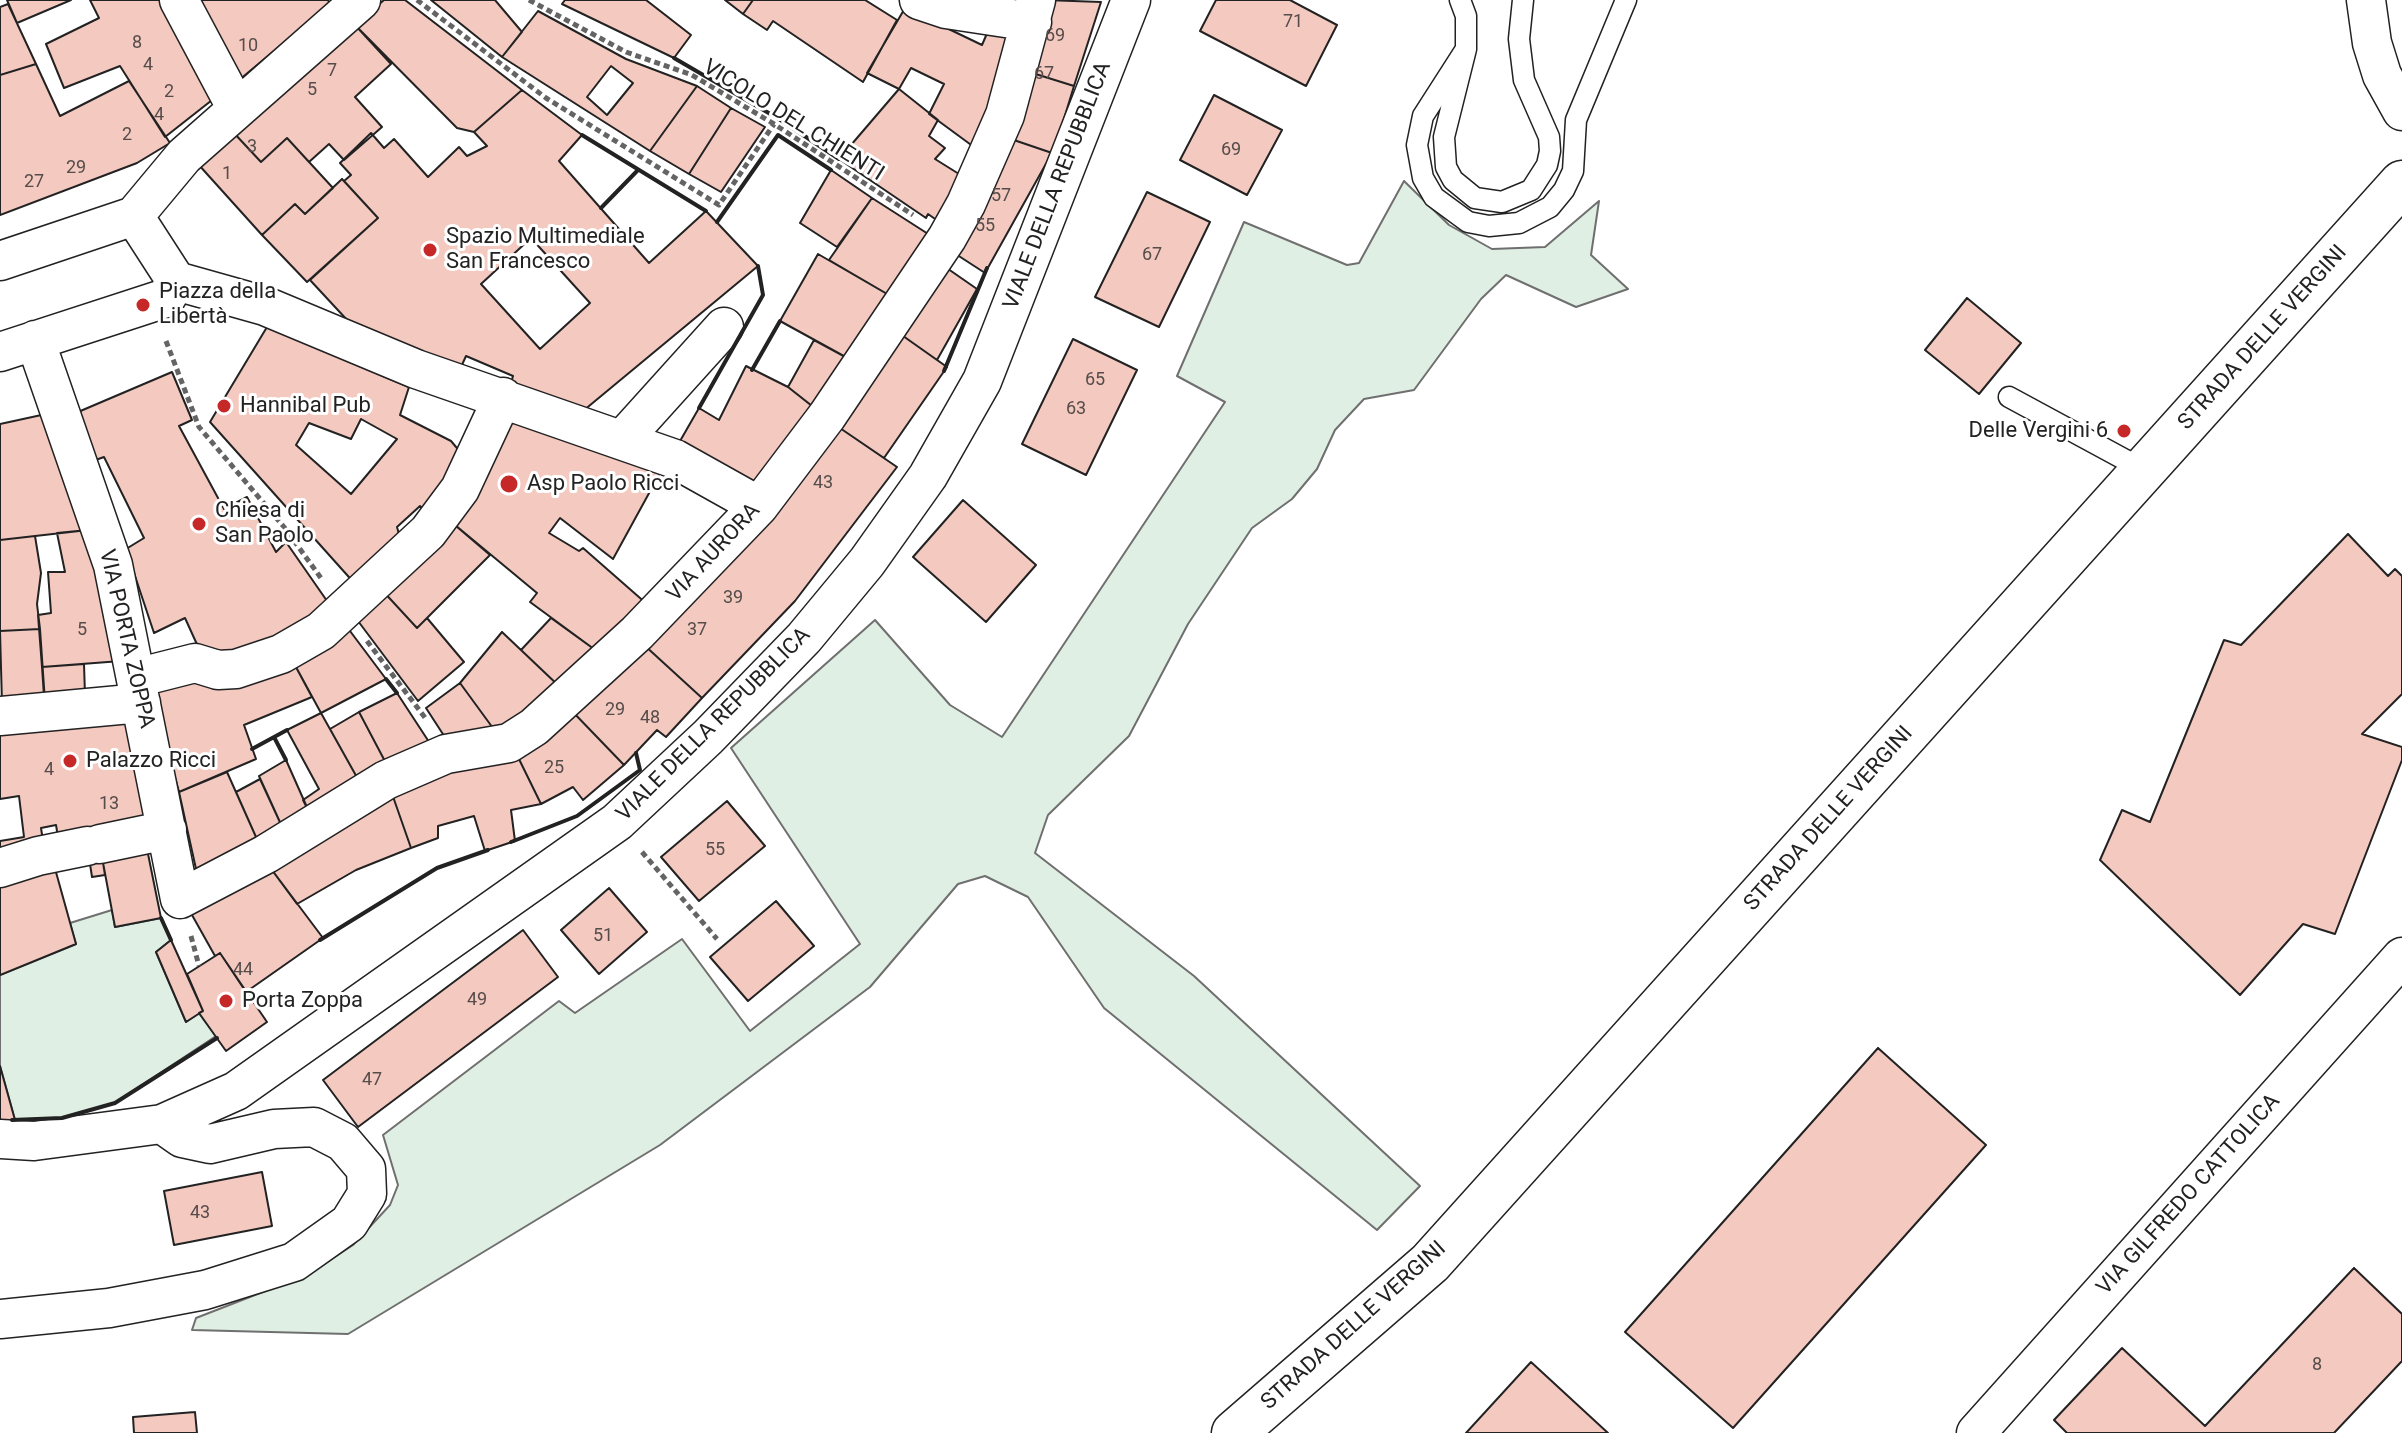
<!DOCTYPE html>
<html>
<head>
<meta charset="utf-8">
<style>
  body { margin:0 }
  canvas { display:block; background:#fff }
</style>
</head>
<body>
<canvas width="2402" height="1433"></canvas>
<script>
const ctx = document.querySelector('canvas').getContext('2d');
ctx.lineJoin = 'round';
function fillPath(path, color) {
  ctx.fillStyle = color;
  ctx.fill(path, 'evenodd');
}
function toPath(rows) {
  const path = new Path2D();
  for (const r of rows) {
    path.moveTo(r[0], r[1]);
    for (let i = 2; i < r.length; i += 2) path.lineTo(r[i], r[i + 1]);
  }
  return path;
}
function stroke(path, color, width, dash) {
  ctx.strokeStyle = color;
  ctx.lineWidth = width;
  ctx.lineCap = dash ? 'butt' : 'round';
  ctx.setLineDash(dash || []);
  ctx.stroke(path);
}
function drawText(font, color, halo, rows, align = 'center') {
  ctx.font = font + ' Roboto,sans-serif';
  ctx.lineWidth = 6;
  ctx.setLineDash([]);
  ctx.textBaseline = 'middle';
  ctx.strokeStyle = halo;
  ctx.fillStyle = color;
  for (const [text, x, y, turn = 0] of rows) {
    ctx.save();
    ctx.translate(x, y);
    ctx.rotate((+turn || 0) * Math.PI / 180);
    ctx.textAlign = isNaN(turn) ? turn : align;
    if (halo) ctx.strokeText(text, 0, 0);
    ctx.fillText(text, 0, 0);
    ctx.restore();
  }
}
const green = toPath([
  [1404,181,1449,225,1492,249,1545,247,1599,201,1591,255,1628,289,1576,307,1506,275,1481,299,1414,390,1364,399,1335,430,1317,469,1292,499,1252,528,1188,624,1129,736,1048,815,1035,853,1194,976,1420,1186,1377,1230,1104,1008,1028,897,985,876,958,884,870,987,660,1145,348,1334,192,1330,196,1318,309,1274,353,1245,390,1205,398,1185,383,1135,559,1001,575,1013,682,939,750,1031,860,944,731,748,875,620,950,705,1002,737,1225,402,1177,376,1244,222,1347,265,1359,263,1404,181],
  [112,910,115,927,161,918,171,940,156,952,186,1022,199,1013,216,1036,115,1103,62,1118,15,1120,0,1066,0,975,76,944,70,923,112,910]
]);
const building = toPath([
  [7,0,71,0,17,23,7,0],
  [90,0,168,0,221,93,165,137,120,66,64,88,46,44,99,18,90,0],
  [193,0,328,0,330,4,238,81,193,0],
  [384,0,405,0,522,90,474,132,457,128,355,25,384,0],
  [431,0,495,0,522,32,502,57,431,0],
  [565,0,646,0,691,35,674,58,562,4,565,0],
  [725,0,753,0,743,14,725,0],
  [753,0,865,0,897,20,863,82,773,21,767,30,743,14,753,0],
  [1045,0,1101,2,1074,86,1026,71,1045,0],
  [1216,0,1290,0,1337,25,1306,86,1200,31,1216,0],
  [8,4,36,64,0,75,0,7,8,4],
  [905,8,982,45,991,24,1019,30,978,150,929,114,944,84,911,68,899,89,867,73,905,8],
  [538,11,626,59,697,86,650,151,502,57,538,11],
  [611,66,633,83,607,115,587,97,611,66],
  [355,25,391,64,355,97,382,127,344,160,329,144,309,162,287,138,261,162,233,132,355,25],
  [36,64,60,116,129,81,170,143,137,163,0,215,0,75,36,64],
  [1026,71,1074,86,1063,122,1058,155,1005,137,1026,71],
  [697,86,731,108,689,174,650,151,697,86],
  [899,89,938,120,929,136,945,148,935,159,967,179,945,226,928,214,926,218,839,159,899,89],
  [522,90,582,135,559,161,649,263,706,211,758,266,583,411,511,383,513,376,466,356,457,376,361,335,310,280,378,218,344,181,351,175,340,163,371,133,384,148,394,139,428,177,459,147,467,156,487,146,474,132,522,90],
  [531,238,590,303,540,349,481,284,531,238],
  [1214,95,1282,130,1247,195,1180,160,1214,95],
  [731,108,765,127,721,192,689,174,731,108],
  [233,132,261,162,287,138,333,188,305,214,295,204,262,235,198,164,233,132],
  [1005,137,1052,153,985,273,948,249,1005,137],
  [831,170,872,198,837,247,800,223,831,170],
  [342,179,378,218,307,282,262,235,295,204,305,214,342,179],
  [1147,192,1210,222,1159,327,1095,297,1147,192],
  [872,198,936,239,894,298,829,260,872,198],
  [818,254,894,298,851,360,780,321,818,254],
  [941,264,977,289,937,360,896,331,941,264],
  [1967,298,2021,343,1979,394,1925,350,1967,298],
  [267,327,409,387,400,415,451,441,467,460,430,515,420,506,397,527,402,545,356,585,210,422,267,327],
  [361,419,397,439,351,494,296,445,309,423,351,439,361,419],
  [896,331,947,367,884,458,834,424,896,331],
  [1073,339,1137,370,1086,475,1022,444,1073,339],
  [814,340,851,360,817,410,788,387,814,340],
  [746,366,788,387,821,413,755,494,676,448,699,408,719,420,746,366],
  [172,372,192,420,179,426,224,509,247,497,276,552,286,542,334,611,229,665,200,651,185,618,154,633,126,549,144,538,104,457,90,462,71,415,172,372],
  [509,408,665,464,613,559,560,518,549,533,579,551,583,548,648,605,598,652,530,602,537,593,449,520,509,408],
  [46,414,88,530,0,540,0,424,46,414],
  [834,424,897,467,795,601,702,698,643,644,834,424],
  [963,500,1036,565,986,622,913,557,963,500],
  [449,520,490,555,417,628,381,589,449,520],
  [88,530,121,661,42,667,38,615,51,613,48,572,65,572,57,533,88,530],
  [2348,534,2388,576,2395,569,2402,576,2402,694,2362,734,2402,747,2402,760,2335,934,2303,924,2240,995,2100,860,2122,810,2150,822,2224,640,2241,645,2348,534],
  [35,536,41,573,37,604,40,629,0,631,0,540,35,536],
  [381,589,417,628,427,618,464,662,418,701,352,613,381,589],
  [551,618,598,652,561,688,521,650,551,618],
  [344,623,386,679,321,713,290,656,344,623],
  [40,629,45,702,2,704,0,631,40,629],
  [502,632,561,688,498,735,460,683,502,632],
  [643,644,702,698,666,737,657,730,624,765,570,709,643,644],
  [290,656,312,697,244,725,256,759,179,792,149,683,205,668,213,689,290,656],
  [84,664,85,695,44,696,42,667,84,664],
  [460,683,498,735,450,745,426,708,460,683],
  [397,693,433,748,388,767,359,712,397,693],
  [570,709,624,765,583,800,573,787,541,804,516,753,570,709],
  [359,712,388,767,359,781,330,729,359,712],
  [321,713,359,781,310,814,303,800,319,789,287,730,321,713],
  [130,715,153,825,100,844,105,875,92,877,86,838,59,843,56,825,41,828,44,847,0,861,0,841,24,837,19,796,0,799,0,725,130,715],
  [516,753,541,804,511,810,515,841,485,851,474,816,438,826,438,838,411,848,390,788,516,753],
  [286,760,310,814,284,831,259,776,286,760],
  [227,772,260,846,198,878,179,792,227,772],
  [260,779,284,831,260,846,236,792,260,779],
  [390,788,411,848,356,870,297,904,266,862,390,788],
  [727,801,765,846,699,901,661,857,727,801],
  [146,844,161,918,115,927,101,852,146,844],
  [266,862,323,938,246,992,220,953,215,956,192,915,191,901,266,862],
  [54,865,76,944,0,975,0,879,54,865],
  [609,888,647,932,599,974,561,930,609,888],
  [776,901,814,946,748,1001,710,957,776,901],
  [523,930,558,977,358,1127,323,1080,523,930],
  [171,940,203,1011,186,1022,156,952,171,940],
  [220,953,267,1022,226,1051,199,1013,203,1011,187,974,220,953],
  [1878,1048,1986,1145,1733,1428,1625,1332,1878,1048],
  [0,1066,15,1120,0,1120,0,1066],
  [262,1172,272,1226,174,1245,164,1191,262,1172],
  [2354,1268,2402,1314,2402,1361,2334,1433,2067,1433,2054,1420,2122,1348,2205,1426,2354,1268],
  [1531,1362,1608,1433,1466,1433,1531,1362],
  [195,1412,197,1433,134,1433,133,1417,195,1412]
]);
const path = toPath([
  [417,0,546,98,719,205,774,124],
  [529,0,626,52,692,75,774,124,913,215],
  [166,341,199,427,284,527,321,578],
  [367,641,426,719],
  [642,852,717,939],
  [191,936,199,966]
]);
const lane = toPath([
  [1460,0,1466,16,1466,49,1444,137,1446,167,1453,180,1475,198,1502,202,1531,190,1547,165,1550,151,1549,137,1524,80,1519,39,1523,0],
  [1466,49,1423,116,1417,145,1423,178,1434,197,1468,222,1489,226,1519,223,1550,207,1564,190,1573,171,1576,120,1626,0],
  [2009,397,2144,470]
]);
const street = toPath([
  [179,0,237,109],
  [919,0,946,9,1032,22],
  [2366,0,2372,43,2382,75,2402,111],
  [134,216,184,156,361,0],
  [0,261,134,216,176,281,265,306,416,369,675,459,759,506],
  [35,340,113,565,180,899,266,854,386,780,446,754,509,743,534,727,637,633,759,506,827,416,947,238,966,204,1005,115,1036,0],
  [0,352,166,298,176,281],
  [622,440,724,327],
  [136,678,195,663,218,670,236,669,281,654,321,631,428,532,460,489,503,397],
  [0,716,141,703],
  [100,844,167,830],
  [0,868,38,856,87,846],
  [0,1139,34,1141,162,1124,236,1091,617,822,708,737,804,638,867,562,928,476,982,381,1131,0],
  [0,1319,109,1308,205,1290,294,1262,349,1223,367,1194,366,1169,343,1142,314,1127,274,1129,210,1144,182,1138,162,1124],
  [1976,1433,2402,957]
]);
const secondary = toPath([
  [1234,1433,1430,1263,2402,183]
]);
const wall = toPath([
  [674,58,779,119,839,159],
  [582,135,706,211],
  [601,208,638,170],
  [717,222,778,135,831,170],
  [752,370,780,321],
  [944,371,987,268],
  [699,408,763,295,758,266],
  [386,679,397,693],
  [274,737,286,760],
  [252,749,287,730],
  [511,842,577,816,640,770,636,753],
  [161,918,171,940],
  [320,940,437,868,488,850],
  [12,1120,62,1118,115,1103,217,1038]
]);
const markers = [
  [430,250,8,"#c62828"],
  [143,305,8,"#c62828"],
  [224,406,8,"#c62828"],
  [2124,431,8,"#c62828"],
  [509,484,10,"#c62828"],
  [199,524,8,"#c62828"],
  [70,761,8,"#c62828"],
  [226,1001,8,"#c62828"]
];
const numberNames = [
  ["71",1293,22],
  ["69",1055,36],
  ["8",137,43],
  ["10",248,46],
  ["4",148,65],
  ["7",332,71],
  ["67",1044,74],
  ["5",312,90],
  ["2",169,92],
  ["4",159,115],
  ["2",127,135],
  ["3",252,147],
  ["69",1231,150],
  ["29",76,168],
  ["1",227,174],
  ["27",34,182],
  ["57",1001,196],
  ["55",985,226],
  ["67",1152,255],
  ["65",1095,380],
  ["63",1076,409],
  ["43",823,483],
  ["39",733,598],
  ["5",82,630],
  ["37",697,630],
  ["29",615,710],
  ["48",650,718],
  ["25",554,768],
  ["4",49,770],
  ["13",109,804],
  ["55",715,850],
  ["51",603,936],
  ["44",243,970],
  ["49",477,1000],
  ["47",372,1080],
  ["43",200,1213],
  ["8",2317,1365]
];
const streetNames = [
  ["VICOLO DEL CHIENTI",793,121,32],
  ["VIALE DELLA REPUBBLICA",1058,186,-69],
  ["STRADA DELLE VERGINI",2263,338,-48],
  ["VIA AURORA",714,553,-47],
  ["VIA PORTA ZOPPA",126,639,77],
  ["VIALE DELLA REPUBBLICA",714,725,-45],
  ["STRADA DELLE VERGINI",1829,819,-48],
  ["VIA GILFREDO CATTOLICA",2189,1195,-48],
  ["STRADA DELLE VERGINI",1354,1326,-42]
];
const poiNames = [
  ["Spazio Multimediale",446,237],
  ["San Francesco",446,262],
  ["Piazza della",159,292],
  ["Libertà",159,317],
  ["Hannibal Pub",240,406],
  ["Delle Vergini 6",2108,431,"right"],
  ["Asp Paolo Ricci",527,484],
  ["Chiesa di",215,511],
  ["San Paolo",215,536],
  ["Palazzo Ricci",86,761],
  ["Porta Zoppa",242,1001]
];
fillPath(green, '#e0efe3');
stroke(green, '#6f6f6f', 2);
fillPath(building, '#f3c9c0');
stroke(building, '#222', 2);
stroke(lane, '#222', 23);
stroke(street, '#222', 41);
stroke(secondary, '#222', 47);
stroke(path, '#646464', 5, [6, 4]);
stroke(lane, '#fff', 20);
stroke(street, '#fff', 38);
stroke(secondary, '#fff', 44);
stroke(wall, '#222', 4);
for (const [x, y, r, color] of markers) {
  const dot = new Path2D();
  dot.arc(x, y, r, 0, 2 * Math.PI);
  ctx.fillStyle = color;
  ctx.fill(dot);
  stroke(dot, '#fff', 3);
}
drawText('18px', '#564c4a', null, numberNames);
drawText('22px', '#222', '#fff', streetNames);
drawText('22px', '#222', '#fff', poiNames, 'left');
</script>
</body>
</html>
